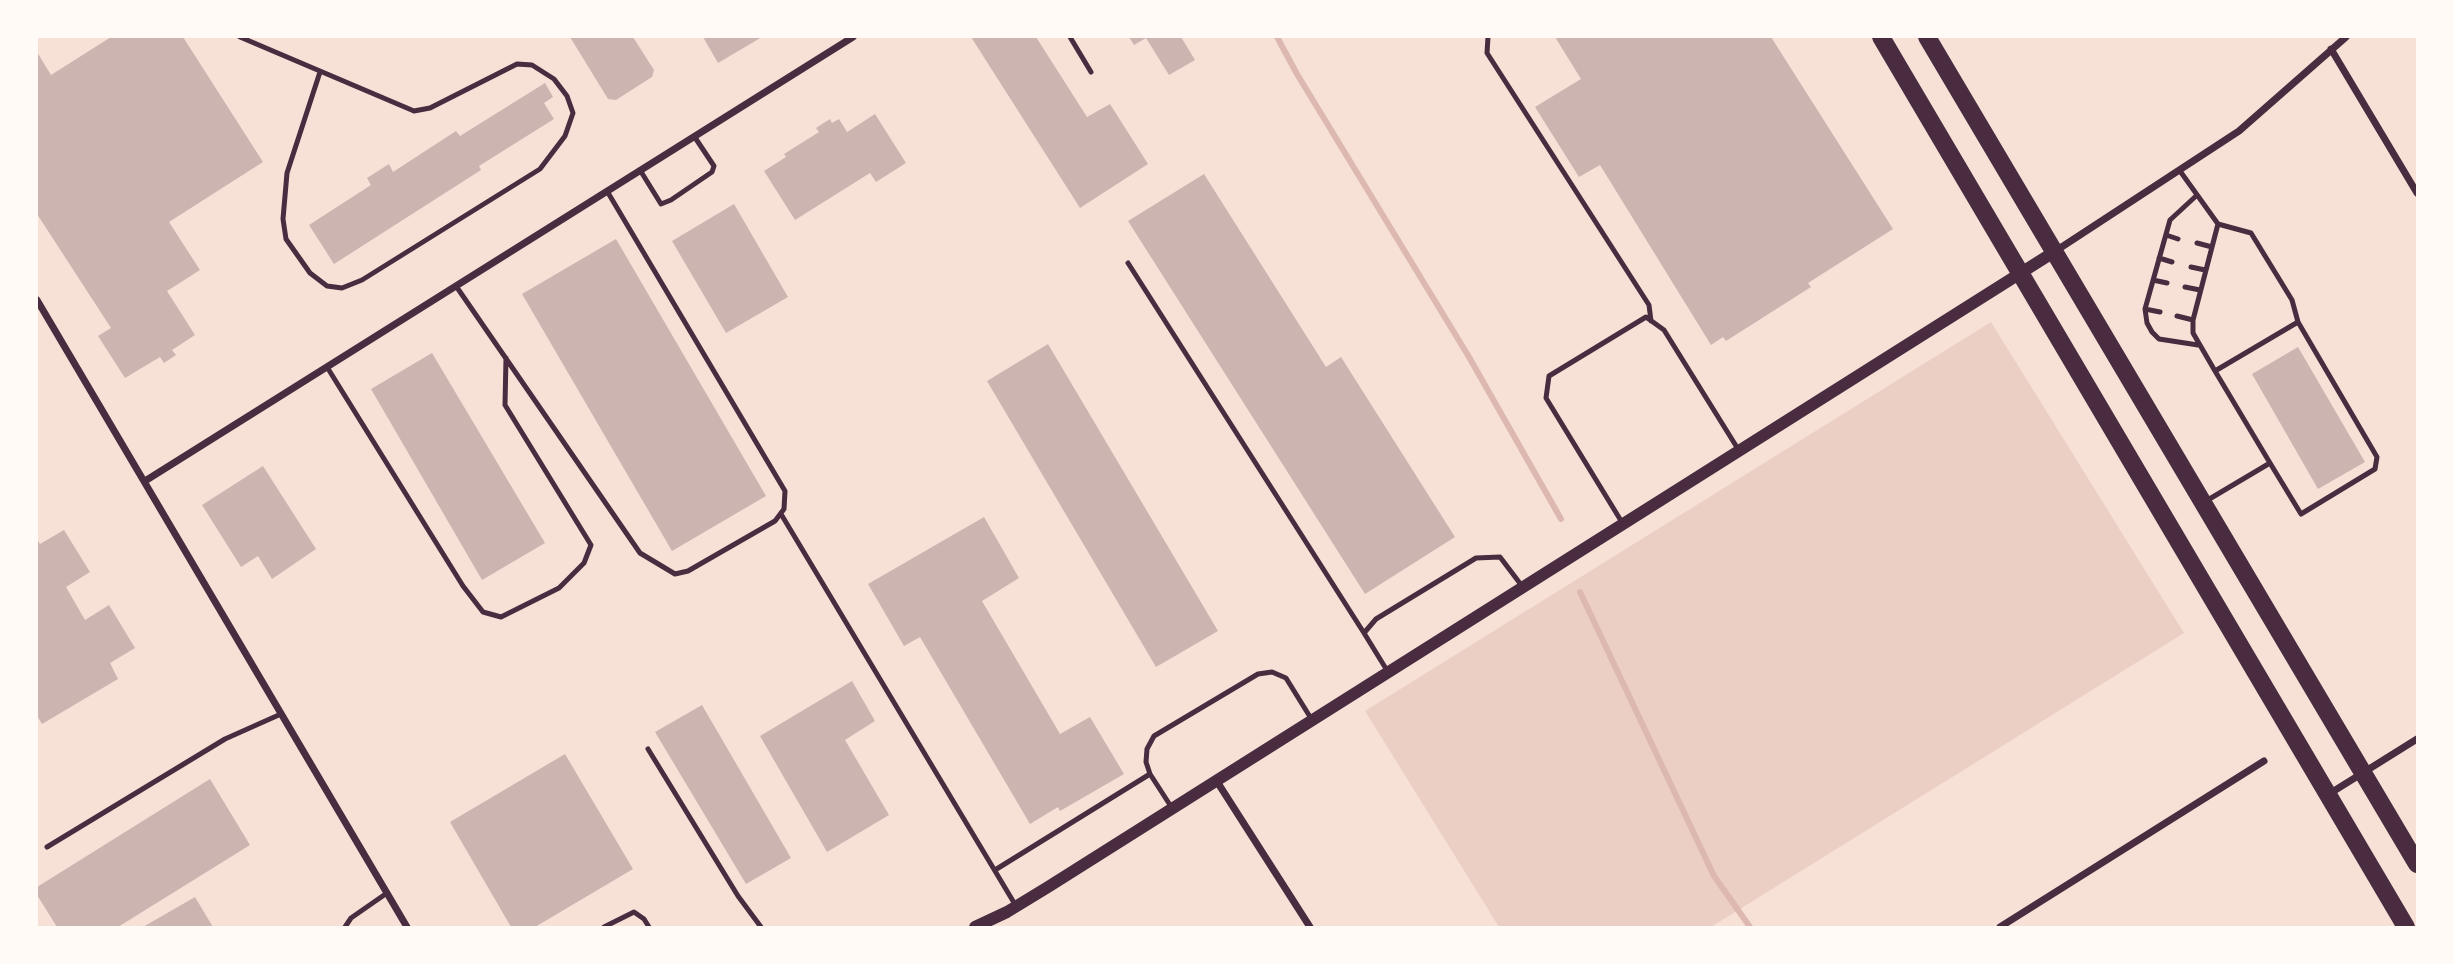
<!DOCTYPE html>
<html>
<head>
<meta charset="utf-8">
<style>
  body { margin:0 }
  #map { position:relative; width:2454px; height:964px; overflow:hidden; background:#f7e1d7; font-family:Lato,sans-serif }
  canvas { display:block }
  .frame { position:absolute; inset:0; border:38px solid #fffaf5; pointer-events:none }
</style>
</head>
<body>
<div id="map">
<canvas width="2454" height="964"></canvas>
<div class="frame"></div>
</div>
<script>
const ctx = document.querySelector('canvas').getContext('2d');
ctx.lineJoin = 'round';
function fillPath(path, color) {
  ctx.fillStyle = color;
  ctx.fill(path, 'evenodd');
}
function toPath(rows) {
  const path = new Path2D();
  for (const r of rows) {
    path.moveTo(r[0], r[1]);
    for (let i = 2; i < r.length; i += 2) path.lineTo(r[i], r[i + 1]);
  }
  return path;
}
function stroke(path, color, width, dash) {
  ctx.strokeStyle = color;
  ctx.lineWidth = width;
  ctx.lineCap = dash ? 'butt' : 'round';
  ctx.setLineDash(dash || []);
  ctx.stroke(path);
}
const green = toPath([
  [1991,322,2184,633,1711,927,1499,927,1365,711]
]);
const stream = toPath([
  [1277,37,1297,74,1469,357,1561,519],
  [1580,592,1714,876,1750,927]
]);
const building = toPath([
  [111,37,183,37,263,162,169,222,200,270,167,291,195,335,172,350,176,355,164,363,160,357,125,378,98,336,111,328,37,214,37,52,51,75],
  [570,37,633,37,654,70,652,77,616,100,608,99],
  [703,37,762,37,718,63],
  [971,37,1036,37,1087,117,1110,104,1148,164,1080,208],
  [1129,37,1181,37,1195,60,1169,75,1146,38,1134,45],
  [1555,37,1771,37,1893,229,1808,283,1811,287,1726,341,1723,337,1711,345,1600,165,1579,177,1535,107,1581,79],
  [545,83,553,97,544,103,554,119,479,166,481,170,334,264,309,225,371,185,367,178,389,164,393,172,456,131,460,136],
  [875,114,906,163,876,182,870,173,795,220,764,171,786,157,784,154,819,132,816,128,830,119,832,123,839,119,847,132],
  [1204,174,1326,367,1341,357,1455,537,1365,594,1128,221],
  [734,204,788,297,726,333,672,241],
  [616,239,766,496,672,551,522,294],
  [1048,344,1218,631,1156,667,987,381],
  [2298,347,2365,462,2318,489,2252,374],
  [432,353,545,543,482,580,371,389],
  [263,466,316,549,272,579,258,556,241,567,202,505],
  [984,517,1019,578,982,601,1060,734,1090,717,1124,774,1060,811,1058,807,1030,824,920,637,904,646,868,584],
  [64,530,90,572,66,587,85,620,109,605,135,648,110,663,118,679,42,724,37,716,37,539,40,544],
  [852,681,875,721,845,740,889,815,827,852,760,736],
  [702,705,791,858,746,884,655,732],
  [565,754,633,869,535,927,511,927,450,822],
  [210,779,250,845,118,927,57,927,37,895,37,887],
  [195,897,213,927,143,927]
]);
const service = toPath([
  [240,37,414,111,430,108,517,64,532,65,554,79,567,96,573,113,565,136,540,169,362,280,342,288,327,286,310,273,286,239,283,219,287,173,320,72],
  [1070,37,1091,72],
  [1488,37,1487,53,1649,305,1651,321],
  [640,170,661,204,671,200,712,172,714,166,694,136],
  [2180,171,2218,224,2193,320,2193,333,2215,371],
  [2166,235,2178,239],
  [2197,243,2212,247],
  [2159,258,2172,262],
  [1128,263,1364,633],
  [2191,267,2205,270],
  [2153,280,2167,283],
  [456,286,640,553,675,574,688,571,775,521,784,509,785,491,607,191],
  [2185,287,2200,290],
  [2145,309,2147,323,2152,332,2159,339,2198,345],
  [2160,312,2145,309,2170,220,2196,196],
  [2177,316,2193,320],
  [327,367,463,586,483,612,501,617,559,588,584,563,591,545,505,405,506,358],
  [2270,463,2215,371,2298,322],
  [2206,501,2270,463,2301,514,2375,469,2377,457,2298,322,2292,300,2251,233,2218,224],
  [781,514,1016,906],
  [1623,524,1546,398,1549,376,1646,317,1664,330,1738,449],
  [1388,672,1364,633,1376,619,1476,558,1500,557,1522,586],
  [648,749,738,896,761,927],
  [1172,808,1150,774,1146,762,1147,749,1154,736,1258,674,1272,672,1286,678,1312,720],
  [47,847,225,739,281,714],
  [995,870,1150,774],
  [345,927,351,918,387,893],
  [604,927,634,912,644,919,649,927]
]);
const minor = toPath([
  [2331,49,2417,193],
  [2054,252,2239,131,2346,37],
  [37,300,407,927],
  [145,481,853,37],
  [1216,780,1310,927],
  [2329,794,2417,739],
  [2000,927,2264,761]
]);
const tertiary = toPath([
  [975,927,1007,912,1048,887,2054,252]
]);
const primary = toPath([
  [1881,37,2406,927],
  [1927,37,2417,864]
]);
fillPath(green, '#ebcfc5');
stroke(stream, '#dcb8b0', 6);
fillPath(building, '#ccb4b1');
stroke(service, '#4a2c40', 5);
stroke(minor, '#4a2c40', 7);
stroke(tertiary, '#4a2c40', 12);
stroke(primary, '#4a2c40', 18);
</script>
</body>
</html>
